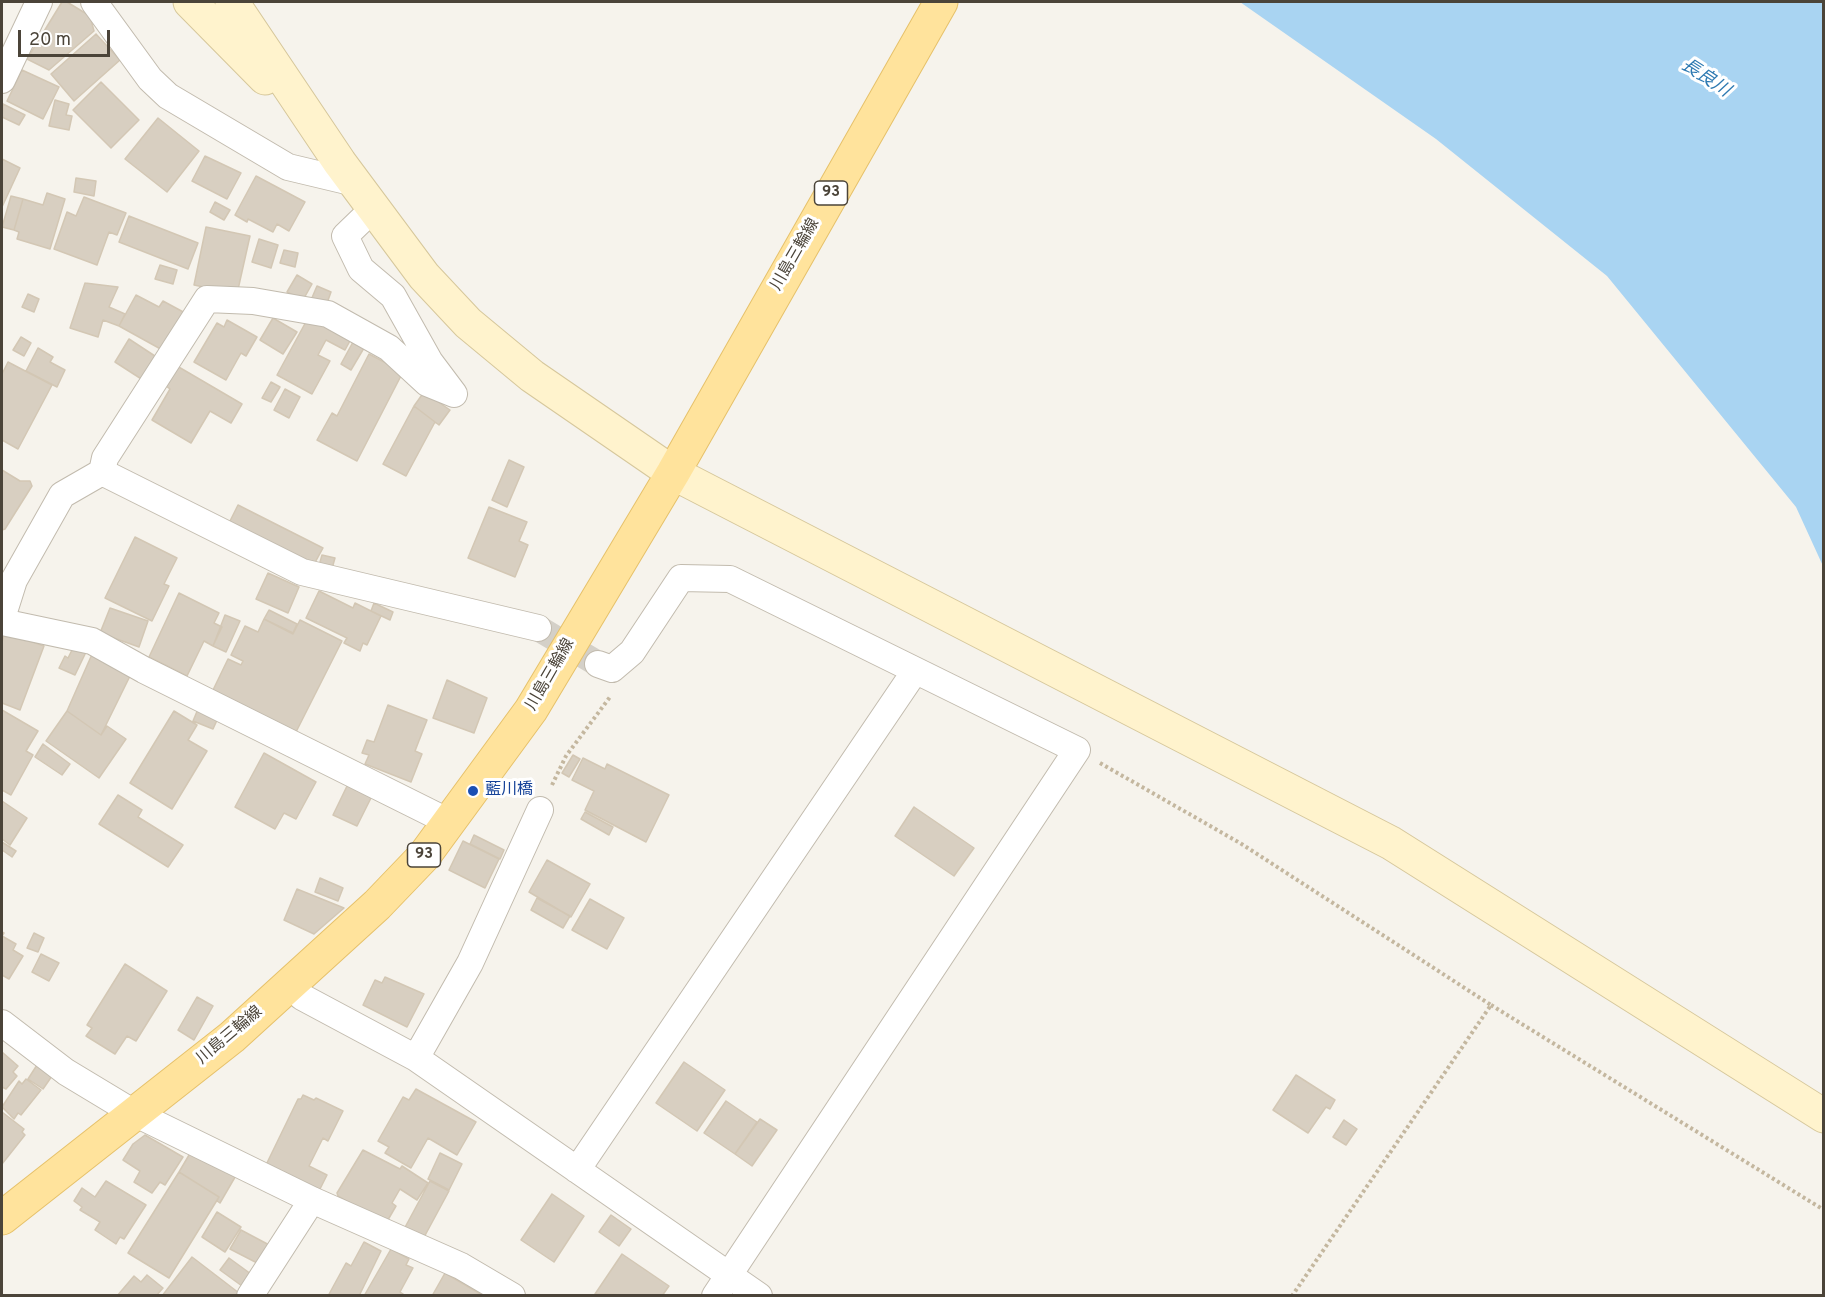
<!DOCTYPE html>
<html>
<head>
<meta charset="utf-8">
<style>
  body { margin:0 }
  #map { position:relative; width:1825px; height:1297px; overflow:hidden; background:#f6f3ec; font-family:Overpass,sans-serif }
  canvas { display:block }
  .frame { position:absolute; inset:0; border:3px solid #4b4439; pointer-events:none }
  .scale { position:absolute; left:18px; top:30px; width:92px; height:27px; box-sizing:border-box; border:3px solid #4b4439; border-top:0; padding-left:8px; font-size:18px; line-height:21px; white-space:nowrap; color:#4b4439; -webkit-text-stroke:4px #fff; paint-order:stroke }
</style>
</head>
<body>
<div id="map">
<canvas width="1825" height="1297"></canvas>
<div class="frame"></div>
<div class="scale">20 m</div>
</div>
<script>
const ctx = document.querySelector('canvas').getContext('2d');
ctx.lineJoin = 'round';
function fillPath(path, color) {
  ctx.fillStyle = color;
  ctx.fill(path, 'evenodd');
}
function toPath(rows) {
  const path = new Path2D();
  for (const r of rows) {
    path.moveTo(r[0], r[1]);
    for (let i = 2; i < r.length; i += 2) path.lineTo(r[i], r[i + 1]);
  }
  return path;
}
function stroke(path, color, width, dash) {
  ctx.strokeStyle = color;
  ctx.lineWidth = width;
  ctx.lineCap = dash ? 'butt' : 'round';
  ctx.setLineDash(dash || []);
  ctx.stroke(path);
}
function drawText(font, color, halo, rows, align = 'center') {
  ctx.font = font + ' Overpass,"Noto Sans JP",sans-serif';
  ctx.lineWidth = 6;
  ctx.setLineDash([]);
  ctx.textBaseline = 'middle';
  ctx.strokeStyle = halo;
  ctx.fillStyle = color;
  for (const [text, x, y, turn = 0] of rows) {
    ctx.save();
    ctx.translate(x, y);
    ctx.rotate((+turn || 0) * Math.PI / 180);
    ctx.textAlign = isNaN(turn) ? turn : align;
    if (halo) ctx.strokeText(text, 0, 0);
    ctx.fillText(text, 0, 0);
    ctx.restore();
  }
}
const water = toPath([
  [1240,2,1823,2,1823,566,1796,507,1607,276,1436,139]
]);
const building = toPath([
  [62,2,67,2,90,16,94,31,49,70,27,59,62,2],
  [96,34,120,60,74,101,51,74,96,34],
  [22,70,59,87,43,119,7,101,22,70],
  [101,82,139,120,111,148,73,110,101,82],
  [55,100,69,104,66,115,72,116,69,130,49,126,55,100],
  [3,104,25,115,19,125,2,117,3,104],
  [158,118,199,151,167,192,125,159,158,118],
  [205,156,241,173,227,199,192,181,205,156],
  [2,159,20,168,2,207,2,159],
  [256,176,305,202,289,231,277,224,273,232,248,219,247,222,235,215,256,176],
  [76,178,96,181,94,196,74,192,76,178],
  [47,193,65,199,50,249,17,239,19,232,14,230,23,199,43,205,47,193],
  [11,196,23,199,14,230,2,227,11,196],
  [84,197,126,213,117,235,109,232,97,265,54,249,67,212,76,216,84,197],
  [215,202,230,210,224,220,210,212,215,202],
  [129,216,198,243,188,269,119,242,129,216],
  [206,227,250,236,237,294,194,285,206,227],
  [259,239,278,245,271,268,252,262,259,239],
  [284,250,298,253,295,267,280,263,284,250],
  [160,265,177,270,173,284,155,279,160,265],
  [297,275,312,284,303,300,287,292,297,275],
  [85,283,118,287,109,307,125,314,119,326,103,320,98,337,70,328,85,283],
  [317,286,331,292,326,306,311,300,317,286],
  [28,294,39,299,34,312,22,307,28,294],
  [136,295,159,307,163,301,187,314,166,352,119,326,136,295],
  [273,318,297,332,283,354,260,340,273,318],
  [308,318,351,339,345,350,326,340,318,355,330,361,312,394,277,375,308,318],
  [227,320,257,337,246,356,241,353,226,380,194,362,217,323,224,327,227,320],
  [21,337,31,343,24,356,13,350,21,337],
  [129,339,161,360,146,382,115,362,129,339],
  [353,342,364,348,351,370,341,364,353,342],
  [38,348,53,357,50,362,65,370,57,387,26,371,38,348],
  [369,354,403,372,357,461,317,440,332,413,337,416,369,354],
  [8,362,52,385,18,449,2,440,2,374,8,362],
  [177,366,242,404,231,423,210,411,191,443,152,420,170,389,166,386,177,366],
  [271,382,280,387,271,402,262,398,271,382],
  [285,389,300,397,289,418,274,410,285,389],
  [424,392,450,410,439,425,414,406,424,392],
  [414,406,435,422,406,476,383,464,414,406],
  [509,460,524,467,507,507,492,500,509,460],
  [2,470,20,481,30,481,32,486,5,529,2,530,2,470],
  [238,505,323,548,312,568,228,525,238,505],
  [489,507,527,522,519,541,528,545,515,577,468,558,489,507],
  [135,537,177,558,164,584,169,586,152,621,105,598,135,537],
  [322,555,335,558,331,572,318,569,322,555],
  [268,573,299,587,288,613,256,599,268,573],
  [319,591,353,608,355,603,381,616,367,645,363,643,360,651,344,643,347,638,306,618,319,591],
  [179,593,219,613,214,623,222,627,213,646,204,641,187,676,149,657,179,593],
  [374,603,393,612,390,620,371,611,374,603],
  [110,608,148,621,139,647,100,633,110,608],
  [269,610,297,624,293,633,264,619,269,610],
  [225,615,240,621,226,652,213,646,225,615],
  [264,619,293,634,300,620,342,641,296,732,213,690,228,659,241,665,243,661,231,655,245,626,258,632,264,619],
  [5,632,44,646,20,710,2,703,2,642,5,632],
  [75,644,87,650,75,675,59,668,65,656,68,658,75,644],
  [93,652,132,672,101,735,67,711,93,652],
  [447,680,487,698,474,733,433,718,447,680],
  [388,705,427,720,415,751,422,754,411,782,365,764,369,755,362,753,367,740,374,742,388,705],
  [198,709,218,718,213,729,193,721,198,709],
  [2,710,38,731,26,751,33,755,11,795,2,790,2,710],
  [67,711,101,735,107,726,126,739,99,778,46,741,67,711],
  [174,711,197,725,188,740,207,751,172,809,130,783,174,711],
  [43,744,70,764,62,775,35,757,43,744],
  [264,753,316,782,296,819,284,813,275,829,235,807,264,753],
  [573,755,580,759,569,777,562,773,573,755],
  [583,758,605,769,607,764,669,795,646,842,585,810,594,791,572,780,583,758],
  [348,784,372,796,357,826,333,815,348,784],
  [118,795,142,810,138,817,183,845,168,867,99,824,118,795],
  [2,801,27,818,10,845,2,839,2,801],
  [914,807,974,848,954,876,895,836,914,807],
  [585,812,613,827,609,835,581,819,585,812],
  [474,835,504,850,500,859,470,844,474,835],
  [463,841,499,859,485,888,449,870,463,841],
  [2,842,16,851,12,857,2,850,2,842],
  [547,860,590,884,571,917,529,892,547,860],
  [320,878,343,888,338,901,315,892,320,878],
  [297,889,344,908,314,934,284,920,297,889],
  [537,898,570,916,563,928,531,910,537,898],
  [590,899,624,918,607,949,572,930,590,899],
  [2,932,4,933,2,936,16,944,13,950,23,956,9,979,2,975,2,932],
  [34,933,44,938,38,952,27,948,34,933],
  [41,954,59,963,49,981,32,972,41,954],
  [125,964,167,991,136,1041,127,1036,115,1054,86,1036,92,1028,87,1025,125,964],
  [385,977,424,994,407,1027,363,1005,375,980,382,983,385,977],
  [197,997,213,1006,194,1040,178,1030,197,997],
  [2,1052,18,1066,13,1072,17,1076,6,1089,2,1087,2,1052],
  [684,1062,725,1090,697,1131,656,1103,684,1062],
  [37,1065,52,1076,43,1089,28,1079,37,1065],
  [1296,1075,1335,1100,1330,1109,1326,1107,1308,1133,1273,1110,1296,1075],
  [26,1079,41,1090,21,1115,18,1113,14,1119,2,1107,19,1081,22,1084,26,1079],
  [416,1089,476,1122,457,1155,428,1138,411,1168,385,1153,389,1147,378,1141,403,1097,409,1100,416,1089],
  [303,1095,314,1100,316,1098,343,1111,328,1141,323,1138,309,1166,327,1175,317,1195,264,1169,298,1099,301,1099,303,1095],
  [726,1101,757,1122,735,1154,704,1133,726,1101],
  [2,1112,24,1129,22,1132,25,1135,2,1164,2,1112],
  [760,1119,777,1130,752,1166,735,1154,760,1119],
  [1344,1120,1357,1129,1346,1145,1333,1137,1344,1120],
  [145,1135,183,1157,165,1185,160,1182,152,1193,134,1182,140,1171,123,1160,133,1144,145,1135],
  [192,1150,238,1172,220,1203,217,1201,219,1197,179,1172,192,1150],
  [363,1150,400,1169,402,1166,428,1183,417,1200,400,1189,392,1203,396,1206,385,1225,338,1196,337,1193,363,1150],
  [440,1153,462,1164,449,1190,428,1179,440,1153],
  [179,1172,219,1197,169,1278,128,1253,179,1172],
  [106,1181,146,1205,124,1239,120,1237,116,1244,95,1230,100,1222,80,1210,82,1207,74,1201,82,1188,95,1197,106,1181],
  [430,1181,449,1191,422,1241,403,1231,430,1181],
  [552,1194,584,1216,554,1262,521,1240,552,1194],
  [217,1212,241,1227,225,1252,202,1237,217,1212],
  [611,1215,631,1229,619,1246,599,1232,611,1215],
  [241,1230,273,1247,263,1266,230,1249,241,1230],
  [364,1242,381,1251,359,1296,328,1296,346,1263,351,1266,364,1242],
  [391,1249,409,1259,406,1265,413,1268,400,1292,406,1296,364,1296,391,1249],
  [622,1254,669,1286,662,1296,595,1294,622,1254],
  [192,1257,239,1293,237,1296,162,1296,192,1257],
  [229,1258,251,1274,242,1286,220,1270,229,1258],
  [445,1273,484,1296,432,1296,445,1273],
  [147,1275,163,1288,156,1296,117,1296,134,1276,141,1282,147,1275]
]);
const streetTunnel = toPath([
  [538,628,598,664]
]);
const path = toPath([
  [1100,763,1240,843,1491,1005,1292,1296],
  [552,785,566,756,610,697],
  [1491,1005,1824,1210]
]);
const street = toPath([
  [94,2,150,79,168,96,288,167,355,183],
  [2,80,39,2],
  [102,472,302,572,538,628],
  [2,618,14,580,62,495,102,472,105,458,207,299,253,301,328,314,389,348,427,383,454,394,430,362,393,296,361,269,345,236,374,208],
  [2,622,92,641,144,670,449,822],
  [598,664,612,669,632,652,681,578,730,579,1077,750,715,1296],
  [293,982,302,997,416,1058,759,1296],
  [2,1023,66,1072,134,1113,312,1200,461,1266,512,1296],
  [416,1058,470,963,540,810],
  [577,1170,915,671],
  [250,1296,312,1200]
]);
const secondary = toPath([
  [190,2,265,78],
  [232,2,340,163,424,276,468,323,532,376,673,473,1391,843,1824,1116]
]);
const primary = toPath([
  [2,1218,232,1037,377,905,424,856,531,710,673,473,941,2]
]);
const markers = [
  [473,791,6,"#1a4fb4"]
];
const shields = [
  [831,193,33],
  [424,855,33]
];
const shieldNames = [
  ["93",831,193],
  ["93",424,855]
];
const streetNames = [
  ["川島三輪線",796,255,-60],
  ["川島三輪線",551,675,-60],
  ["川島三輪線",230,1036,-40]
];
const transitNames = [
  ["藍川橋",485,791]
];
const waterNames = [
  ["長良川",1705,79,33]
];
fillPath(water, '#a9d4f2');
fillPath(building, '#d8cfc1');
stroke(building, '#d3c7b4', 1.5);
stroke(streetTunnel, '#d4d0c8', 26, [26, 13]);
stroke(street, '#c2bbae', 28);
stroke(secondary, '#d6c79b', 35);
stroke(primary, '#e6c16a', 35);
stroke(path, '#c4b79f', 4, [3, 3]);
stroke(street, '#fff', 26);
stroke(secondary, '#fff3cd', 33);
stroke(primary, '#ffe39c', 33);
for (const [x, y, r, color] of markers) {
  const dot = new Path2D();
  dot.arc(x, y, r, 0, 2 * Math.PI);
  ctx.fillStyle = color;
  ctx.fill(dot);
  stroke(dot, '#fff', 2);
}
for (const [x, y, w] of shields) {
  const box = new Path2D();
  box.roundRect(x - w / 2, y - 12, w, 24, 4.5);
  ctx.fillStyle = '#fff';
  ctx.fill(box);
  stroke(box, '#4b4439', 1.5);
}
drawText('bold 15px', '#4b4439', null, shieldNames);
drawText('16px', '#4b4439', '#fff', streetNames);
drawText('16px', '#164399', '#fff', transitNames, 'left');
drawText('italic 18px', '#2e7ab2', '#fff', waterNames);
</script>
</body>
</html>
